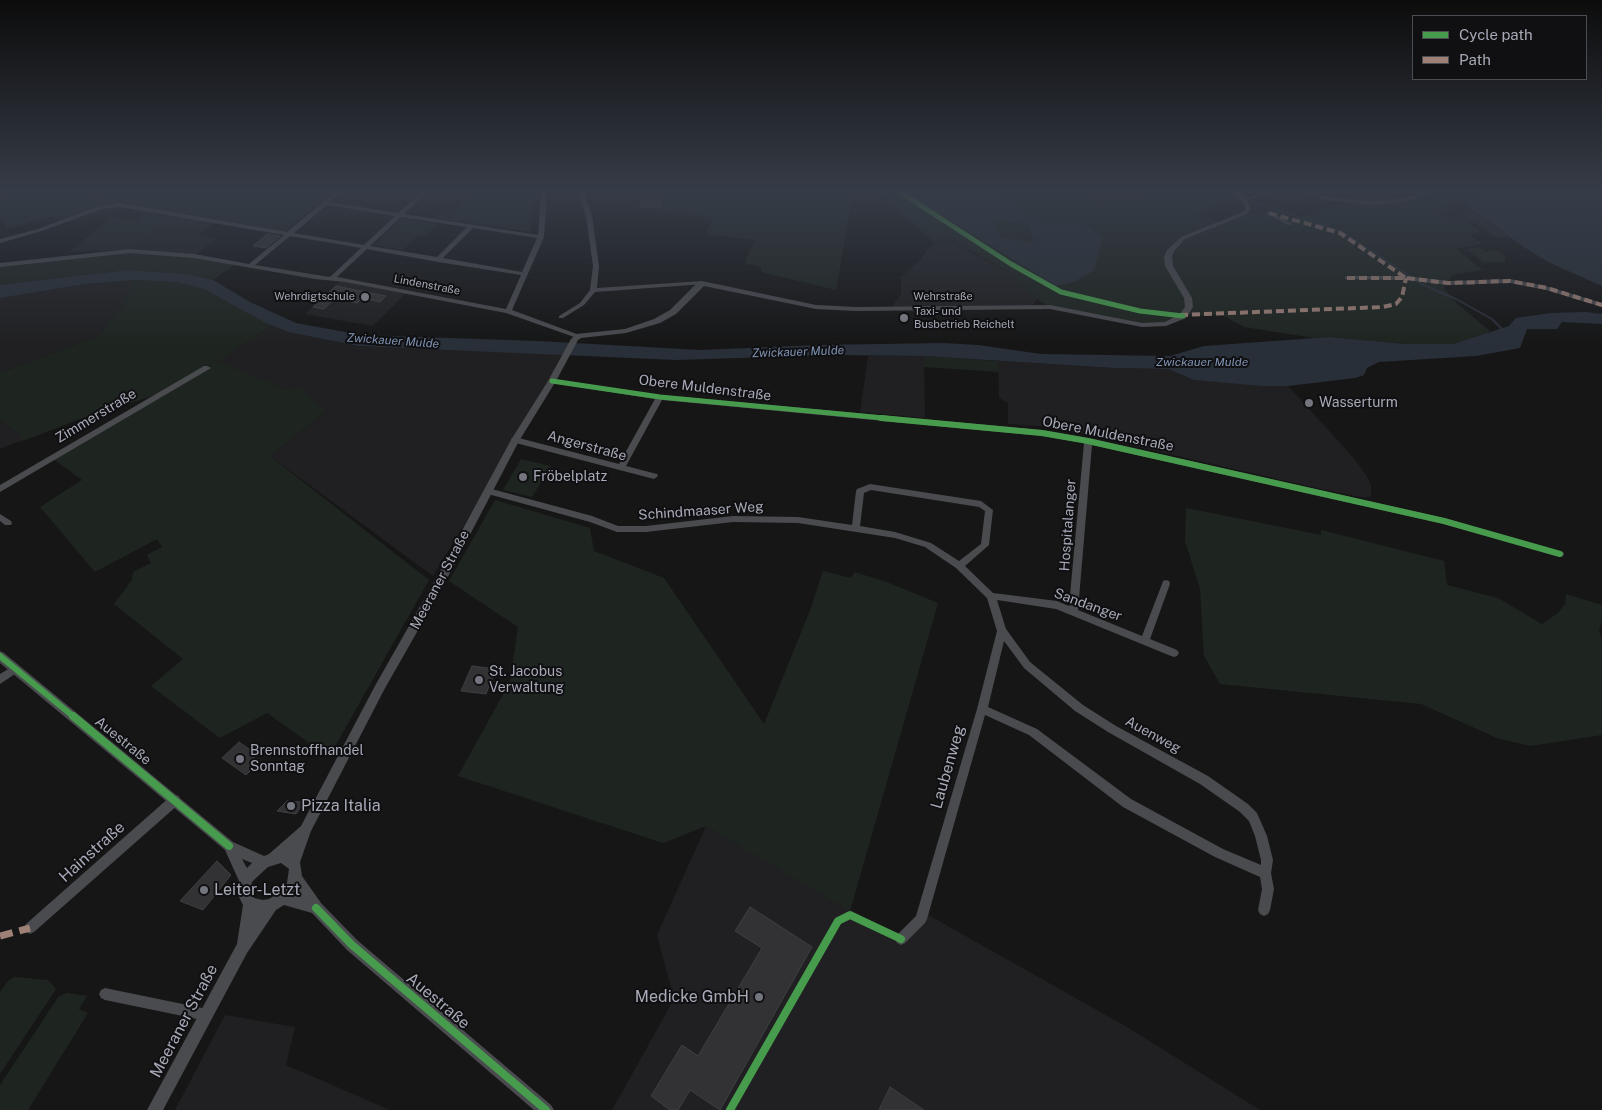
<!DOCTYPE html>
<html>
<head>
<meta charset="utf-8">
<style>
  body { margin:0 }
  #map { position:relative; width:1602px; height:1110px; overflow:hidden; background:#161616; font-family:"Public Sans",sans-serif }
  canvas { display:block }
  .legend { position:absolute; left:1412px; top:15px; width:175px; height:65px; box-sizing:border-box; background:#101012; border:1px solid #4c4d54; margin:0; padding:6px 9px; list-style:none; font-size:15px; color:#a7a9b7 }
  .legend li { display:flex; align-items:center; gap:10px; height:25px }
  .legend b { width:25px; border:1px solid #4c4d54 }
</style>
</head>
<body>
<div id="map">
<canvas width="1602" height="1110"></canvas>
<ul class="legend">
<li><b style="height:6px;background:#469c4c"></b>Cycle path</li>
<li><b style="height:6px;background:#9e8076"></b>Path</li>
</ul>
</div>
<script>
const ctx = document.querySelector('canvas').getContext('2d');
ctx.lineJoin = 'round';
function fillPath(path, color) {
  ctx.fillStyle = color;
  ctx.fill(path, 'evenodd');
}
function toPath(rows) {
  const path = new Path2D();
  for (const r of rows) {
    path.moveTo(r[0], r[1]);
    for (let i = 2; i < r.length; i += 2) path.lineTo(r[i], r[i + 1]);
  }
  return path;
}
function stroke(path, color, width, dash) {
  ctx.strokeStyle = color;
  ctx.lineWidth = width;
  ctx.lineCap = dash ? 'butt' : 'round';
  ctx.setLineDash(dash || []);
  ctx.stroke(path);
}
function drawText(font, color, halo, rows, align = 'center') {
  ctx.font = font + ' "Public Sans",sans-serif';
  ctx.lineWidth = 4;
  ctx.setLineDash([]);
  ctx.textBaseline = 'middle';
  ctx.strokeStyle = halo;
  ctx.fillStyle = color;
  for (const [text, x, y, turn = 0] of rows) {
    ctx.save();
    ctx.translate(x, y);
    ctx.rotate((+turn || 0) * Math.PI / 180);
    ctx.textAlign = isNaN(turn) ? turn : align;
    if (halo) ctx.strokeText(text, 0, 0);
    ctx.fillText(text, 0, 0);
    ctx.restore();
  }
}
const built = toPath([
  [174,215,215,222,199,235,216,239,194,256,130,251],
  [944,237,981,258,1010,272,1037,299,1032,307,891,308,901,294,901,277,920,260,928,249],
  [134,280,125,298,129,298,99,336,0,373,0,298,86,284],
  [340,281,406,293,373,326,305,314],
  [272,325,288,332,358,346,567,354,433,576,270,456,326,411,291,391,217,361],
  [868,356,924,356,925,418,860,412],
  [998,361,1113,368,1168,369,1194,380,1288,386,1353,457,1366,475,1371,485,1371,496,1365,498,1312,487,1052,427,1008,424,1008,403,999,398],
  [0,420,21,436,23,440,0,449],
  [706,826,901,939,923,912,1127,1027,1260,1110,612,1110,674,999,657,935],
  [225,1015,295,1027,286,1065,390,1110,175,1110]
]);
const green = toPath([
  [11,192,88,192,85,199,89,201,116,192,332,192,285,232,112,205,119,201,60,220,53,216,7,229,3,222,0,222,0,199],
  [459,192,539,192,538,198,533,201,531,232,435,218,441,211,453,212,469,194],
  [664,192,853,192,836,290,761,272,762,268,745,263,754,240,706,234,713,217,658,211],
  [876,192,1082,192,1098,203,1142,198,1138,192,1236,192,1237,197,1196,215,1221,222,1243,214,1269,213,1297,219,1347,201,1385,203,1430,192,1483,192,1464,195,1458,199,1460,203,1448,203,1447,208,1436,210,1447,218,1460,216,1482,232,1470,235,1483,244,1456,249,1483,270,1452,275,1444,288,1453,300,1491,332,1453,344,1406,344,1330,337,1314,338,1244,327,1222,315,1183,316,1178,320,1151,326,1050,307,1037,299,1010,272,945,237,935,243],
  [1470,210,1509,237,1495,237,1461,214],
  [148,213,172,217,132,250,69,252,110,218,116,217,136,221],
  [402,218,438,224,425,237,417,236,403,250,373,245],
  [1479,247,1485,252,1497,250,1506,257,1505,262,1483,262,1466,249],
  [130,251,238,262,213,280,186,274,127,270,0,285,0,265],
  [134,280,176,282,204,289,272,325,218,361,291,391,298,387,326,411,270,456,429,580,329,757,267,713,220,738,151,686,183,659,114,604,132,580,133,572,151,563,147,555,162,547,157,539,95,572,40,507,82,480,52,458,159,394,80,419,23,441,21,436,0,420,0,373,99,336,128,298,125,298],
  [924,356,998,361,999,372,924,367],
  [521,459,551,466,532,497,503,490],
  [495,500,590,528,594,551,664,578,764,724,811,608,823,571,851,578,855,572,889,583,938,603,850,911,706,826,663,843,458,776,510,682,518,627,449,581],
  [1186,508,1321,535,1321,530,1444,561,1447,585,1498,598,1542,624,1558,613,1565,604,1566,594,1602,605,1602,621,1599,630,1602,641,1602,735,1530,746,1497,738,1421,704,1220,684,1204,656,1200,589,1185,541],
  [14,977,48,980,56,989,0,1074,0,992,8,981],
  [68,993,87,996,79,1009,88,1013,28,1110,0,1110,0,1085,59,996]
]);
const water = toPath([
  [904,192,998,192,1030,216,1049,224,1084,225,1103,236,1094,271,1074,282,1056,286],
  [997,220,1027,224,1030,226,1030,231,1034,240,1029,242,1001,238,994,222],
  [1483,192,1602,192,1602,286,1548,262,1524,247,1457,199,1464,195],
  [127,270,186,274,213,280,250,302,296,323,361,335,538,341,700,350,819,345,943,343,978,345,1041,354,1170,356,1204,346,1330,337,1406,344,1453,344,1509,326,1516,318,1551,313,1585,312,1602,314,1602,324,1562,322,1557,329,1527,329,1520,348,1476,356,1379,362,1367,368,1364,375,1355,378,1288,386,1262,386,1194,380,1168,369,1113,368,924,356,833,355,676,360,358,346,288,332,264,322,204,289,176,282,134,280,86,284,0,298,0,285]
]);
const stream = toPath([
  [1225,192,1239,198],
  [140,202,163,192],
  [1252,202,1341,231,1411,277],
  [1419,283,1456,299,1492,319,1502,329]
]);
const building = toPath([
  [641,196,664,196,660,207,640,207,641,196],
  [267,234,280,236,266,248,253,246,267,234],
  [336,286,386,296,380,302,362,298,357,303,335,298,324,309,313,307,336,286],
  [472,666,496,669,486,694,461,691,472,666],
  [239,742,256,754,253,757,260,761,246,775,222,758,239,742],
  [287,801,304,802,296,814,277,811,287,801],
  [217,861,231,875,203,910,180,901,217,861],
  [750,907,812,947,720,1110,690,1090,678,1110,670,1110,651,1096,682,1045,698,1056,762,948,735,931,750,907],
  [890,1087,924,1110,879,1110,890,1087]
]);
const minor = toPath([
  [335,192,342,192,330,202,398,213,421,193,424,195,423,196,404,214,538,235,541,192,547,192,544,237,512,310,582,336,579,338,577,338,506,313,345,282,315,279,194,258,130,253,0,267,0,263,130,249,194,254,249,264,284,235,120,207,102,209,42,231,0,243,0,239,38,229,99,206,120,203,287,232,335,192],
  [327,205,395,216,364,245,294,233,327,205],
  [401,217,467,227,437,257,370,246,401,217],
  [473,228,537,238,522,272,443,258,473,228],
  [290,236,361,248,330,277,255,265,290,236],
  [367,249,438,262,521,275,506,309,337,277,367,249],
  [578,192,584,192,592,216,599,266,597,288,702,281,705,283,704,284,595,292,584,305,563,318,559,318,559,316,580,303,590,290,593,266,586,216,578,192],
  [1263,192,1272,192,1247,201,1242,200,1263,192],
  [1306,192,1314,192,1325,196,1369,201,1400,199,1424,192,1433,192,1400,203,1369,205,1324,200,1306,192],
  [1267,212,1271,212,1293,224,1288,225,1267,214,1267,212],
  [1347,276,1406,276,1448,281,1510,279,1549,287,1602,303,1602,307,1546,290,1510,283,1448,285,1406,280,1345,279,1345,277,1347,276],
  [204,366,207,366,211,368,0,492,0,485,204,366],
  [549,379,660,395,1042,430,1088,438,1444,518,1560,551,1563,552,1564,554,1563,556,1560,557,1444,524,1092,445,1078,610,1142,636,1162,584,1163,581,1166,580,1169,581,1170,584,1150,639,1177,650,1179,653,1177,656,1174,657,1171,656,1056,609,997,600,1006,629,1030,662,1083,705,1116,726,1208,776,1248,804,1257,813,1267,836,1273,860,1271,873,1274,889,1270,910,1268,914,1264,916,1260,914,1258,910,1262,889,1260,877,1215,857,1123,807,1029,735,985,715,927,919,925,923,905,943,901,945,897,943,895,939,897,935,916,916,977,709,997,631,987,598,956,568,925,547,895,538,798,523,733,522,646,532,617,532,590,522,488,494,484,491,488,488,592,516,618,526,646,526,733,516,798,517,852,525,856,491,857,489,870,484,981,501,993,510,989,545,965,566,993,593,1057,601,1069,606,1084,443,1042,436,662,400,626,466,657,474,658,476,654,479,512,442,511,440,512,438,515,437,619,464,655,399,552,383,549,383,549,379],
  [871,490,979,507,985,511,981,544,959,561,931,543,895,532,860,526,864,493,871,490],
  [1004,641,1024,668,1075,711,1108,732,1200,784,1240,812,1249,821,1255,836,1261,860,1261,865,1223,849,1131,799,1037,729,988,707,1004,641],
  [0,514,11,521,12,523,11,525,5,525,0,521,0,514],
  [15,665,18,666,20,669,18,672,0,684,0,674,15,665],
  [175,795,179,796,180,800,179,804,34,932,30,934,26,932,24,928,26,924,171,796,175,795],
  [105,988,207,1009,211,1011,213,1015,211,1019,207,1021,105,1000,101,998,99,994,101,990,105,988]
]);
const tertiary = toPath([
  [1233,192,1240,192,1250,204,1251,209,1247,214,1185,239,1174,251,1172,257,1173,266,1192,298,1193,307,1186,318,1166,326,1142,327,1050,309,856,311,816,309,704,286,676,314,660,323,626,333,581,338,578,340,556,381,519,441,442,588,384,690,311,831,300,862,302,876,321,903,357,940,551,1105,554,1110,534,1110,347,950,312,913,284,905,276,910,247,953,163,1110,147,1110,237,944,243,905,237,893,239,881,225,850,0,663,0,651,4,653,233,842,264,856,269,854,301,826,376,684,434,582,511,440,548,381,571,339,576,334,625,329,654,319,670,310,699,281,702,281,816,305,856,307,1050,305,1142,323,1165,322,1180,314,1185,307,1184,298,1165,266,1164,257,1167,250,1181,237,1243,212,1245,209,1244,204,1233,192],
  [242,859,252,863,247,868,242,859],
  [281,863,289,869,287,883,278,893,269,899,263,900,254,898,251,892,252,882,256,878,268,867,281,863],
  [297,892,300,897,294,895,297,892]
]);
const quietFar1 = toPath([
  [1269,213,1340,233,1406,278],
  [1347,278,1406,278,1448,283,1510,281,1547,288,1602,305],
  [1180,315,1383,307,1396,304,1402,297,1406,278]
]);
const quiet = toPath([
  [0,936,30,928]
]);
const cyclewayFar2 = toPath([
  [900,192,1011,264,1061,292,1140,311,1183,316],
  [552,381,660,397,894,419]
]);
const cyclewayFar1 = toPath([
  [881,418,1042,433,1088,441,1444,521,1560,554],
  [0,656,74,717]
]);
const cycleway = toPath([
  [73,716,229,846],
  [316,908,352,945,546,1110],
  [730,1110,838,921,850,915,901,939]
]);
const markers = [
  [365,297,5,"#74767f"],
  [904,318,5,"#74767f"],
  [1309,403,5,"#74767f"],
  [523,477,5,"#74767f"],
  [479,680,5,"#74767f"],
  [240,759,5,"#74767f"],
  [291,806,5,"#74767f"],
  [204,890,5,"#74767f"],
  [759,997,5,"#74767f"]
];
const farStreetnames = [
  ["Lindenstraße",427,285,11],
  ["Wehrstraße",943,297]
];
const farPoinames = [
  ["Wehrdigtschule",355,297],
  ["Taxi- und",914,312,"left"],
  ["Busbetrieb Reichelt",914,325,"left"]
];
const farWaternames = [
  ["Zwickauer Mulde",393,341,4],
  ["Zwickauer Mulde",798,352,-2],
  ["Zwickauer Mulde",1202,362]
];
const streetNames = [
  ["Obere Muldenstraße",705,388,7],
  ["Zimmerstraße",96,416,-31],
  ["Obere Muldenstraße",1108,434,11],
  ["Angerstraße",587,446,15],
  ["Schindmaaser Weg",701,511,-4],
  ["Hospitalanger",1068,525,-86],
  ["Meeraner Straße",440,580,-62],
  ["Sandanger",1088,605,20],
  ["Auenweg",1153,735,29],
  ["Auestraße",123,741,39]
];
const poiNames = [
  ["Wasserturm",1319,403],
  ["Fröbelplatz",533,477],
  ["St. Jacobus",489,672],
  ["Verwaltung",489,688],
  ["Brennstoffhandel",250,751],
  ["Sonntag",250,767]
];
const nearStreetnames = [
  ["Laubenweg",948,767,-74],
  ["Hainstraße",92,852,-42],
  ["Auestraße",438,1001,40],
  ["Meeraner Straße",184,1021,-62]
];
const nearPoinames = [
  ["Pizza Italia",301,806],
  ["Leiter-Letzt",214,890],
  ["Medicke GmbH",749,997,"right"]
];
fillPath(built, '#202022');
fillPath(green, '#1e2520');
fillPath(water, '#292f38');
stroke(stream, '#292f38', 2);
fillPath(building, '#323234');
stroke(building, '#3f3f42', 1);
fillPath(minor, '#4a4b4f');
fillPath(tertiary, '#4a4b4f');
stroke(quietFar1, '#9e8076', 4, [8, 4]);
stroke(quiet, '#9e8076', 7, [13, 7]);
stroke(cyclewayFar2, '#469c4c', 5);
stroke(cyclewayFar1, '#469c4c', 6);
stroke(cycleway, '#469c4c', 8);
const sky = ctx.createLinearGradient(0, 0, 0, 347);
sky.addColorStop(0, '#0c0c0c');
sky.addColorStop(0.55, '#363c47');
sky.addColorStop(1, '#363c4700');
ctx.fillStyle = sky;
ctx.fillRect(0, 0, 1602, 347);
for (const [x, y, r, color] of markers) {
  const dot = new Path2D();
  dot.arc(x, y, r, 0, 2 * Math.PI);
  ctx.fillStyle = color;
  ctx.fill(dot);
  stroke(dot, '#101012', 2);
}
drawText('11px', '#a7a9b7', '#101012', farStreetnames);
drawText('11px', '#a7a9b7', '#101012', farPoinames, 'right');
drawText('italic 12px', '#7e92b2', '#101012', farWaternames);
drawText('14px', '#a7a9b7', '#101012', streetNames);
drawText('14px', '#a7a9b7', '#101012', poiNames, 'left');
drawText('16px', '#a7a9b7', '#101012', nearStreetnames);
drawText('16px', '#a7a9b7', '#101012', nearPoinames, 'left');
</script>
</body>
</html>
